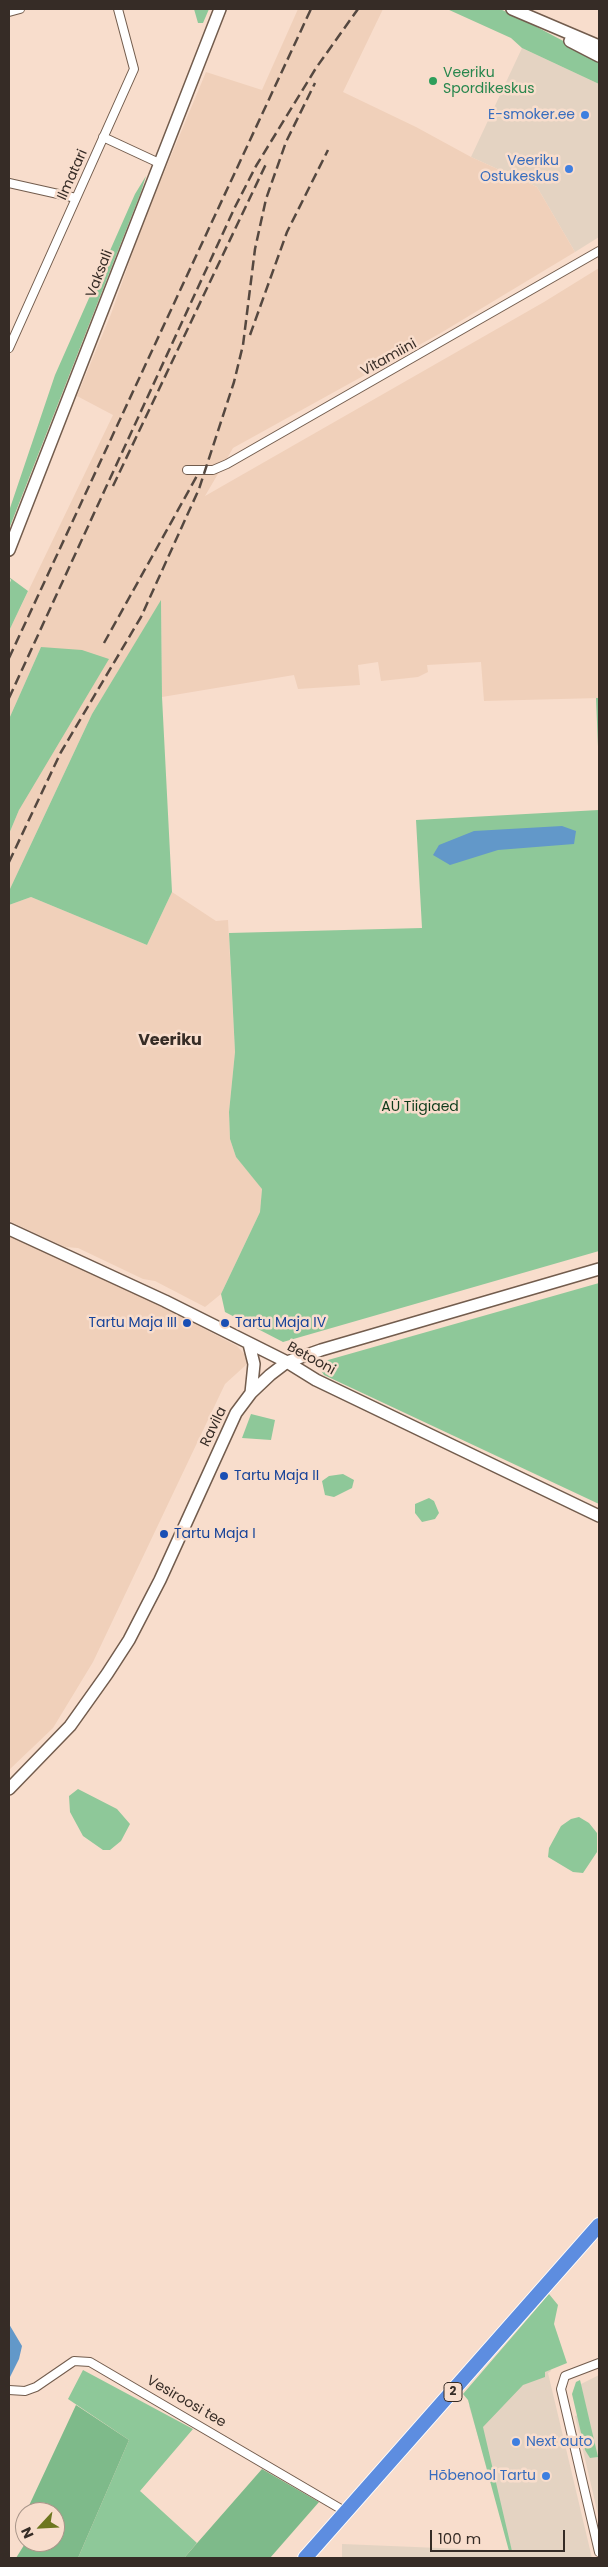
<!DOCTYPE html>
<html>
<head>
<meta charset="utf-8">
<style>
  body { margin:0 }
  #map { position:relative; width:608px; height:2567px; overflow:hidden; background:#f8ddcc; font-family:Poppins,sans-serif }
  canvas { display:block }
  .frame { position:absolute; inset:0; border:10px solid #362c26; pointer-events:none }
  .north { position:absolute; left:15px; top:2502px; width:50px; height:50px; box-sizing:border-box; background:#f8ddcc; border:1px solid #aa968a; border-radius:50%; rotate:245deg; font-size:14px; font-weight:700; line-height:20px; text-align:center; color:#362c26 }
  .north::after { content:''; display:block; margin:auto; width:18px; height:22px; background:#6d761f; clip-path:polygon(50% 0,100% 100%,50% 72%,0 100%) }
  .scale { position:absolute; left:430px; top:2530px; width:135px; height:22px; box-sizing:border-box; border:2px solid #362c26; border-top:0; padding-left:6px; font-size:15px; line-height:18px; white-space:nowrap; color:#362c26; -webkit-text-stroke:4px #f8ddcc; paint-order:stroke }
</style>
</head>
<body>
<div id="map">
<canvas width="608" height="2567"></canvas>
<div class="frame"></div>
<div class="north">N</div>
<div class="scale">100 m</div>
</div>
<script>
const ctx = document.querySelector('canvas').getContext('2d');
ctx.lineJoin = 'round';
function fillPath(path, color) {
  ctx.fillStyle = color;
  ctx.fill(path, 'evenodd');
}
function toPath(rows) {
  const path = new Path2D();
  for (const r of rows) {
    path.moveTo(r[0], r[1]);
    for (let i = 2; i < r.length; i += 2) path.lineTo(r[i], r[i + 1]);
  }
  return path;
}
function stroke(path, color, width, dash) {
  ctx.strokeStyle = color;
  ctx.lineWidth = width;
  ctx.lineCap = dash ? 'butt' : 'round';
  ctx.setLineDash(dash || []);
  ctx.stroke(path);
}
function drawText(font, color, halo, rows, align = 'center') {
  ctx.font = font + ' Poppins,sans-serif';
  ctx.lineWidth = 5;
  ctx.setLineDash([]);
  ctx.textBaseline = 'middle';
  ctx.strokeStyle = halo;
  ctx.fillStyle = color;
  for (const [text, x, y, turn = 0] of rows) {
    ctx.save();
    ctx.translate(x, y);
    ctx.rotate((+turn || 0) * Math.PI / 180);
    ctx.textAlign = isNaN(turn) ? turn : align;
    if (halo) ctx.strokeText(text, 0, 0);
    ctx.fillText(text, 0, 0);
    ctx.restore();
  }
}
const commercial = toPath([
  [522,48,599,84,599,237,575,252,537,187,471,157],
  [539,2321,551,2371,548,2373,592,2558,342,2558,342,2544,512,2551,469,2406],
  [599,2375,599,2519,575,2416,581,2414,581,2384]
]);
const built = toPath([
  [298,9,383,9,343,92,416,127,471,157,537,187,575,252,439,334,233,448,205,496,544,302,599,268,599,698,484,701,481,662,427,665,428,672,418,677,381,681,378,662,358,665,360,685,298,689,294,675,162,697,161,601,92,714,9,891,9,834,19,810,41,647,9,719,9,631,113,415,77,396,111,314,143,223,206,72,262,90],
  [172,892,216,921,228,920,235,1052,229,1112,230,1139,236,1157,262,1188,260,1212,221,1294,205,1307,155,1281,143,1279,78,1248,65,1247,9,1221,9,905,31,897,147,945],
  [9,1234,116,1283,237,1346,248,1358,247,1364,225,1384,93,1662,53,1728,9,1770]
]);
const green = toPath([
  [194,9,209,9,203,23,198,23],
  [447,9,500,9,520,18,599,60,599,84,522,48,511,38],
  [146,176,141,192,9,529,9,511,55,375,135,194],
  [9,577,28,591,9,631,9,585,11,580],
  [161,600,162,697,172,892,147,945,31,897,9,905,9,891,92,714],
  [41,647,82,650,109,659,19,810,9,834,9,719],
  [596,698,599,698,599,771],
  [599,810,599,1251,283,1342,225,1312,221,1294,260,1212,262,1189,236,1157,230,1139,229,1112,235,1052,229,933,422,928,416,820],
  [599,1283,599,1504,324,1375,318,1366,321,1362],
  [251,1414,275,1420,271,1440,242,1438],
  [343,1474,354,1480,352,1488,334,1497,325,1495,322,1481,329,1476],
  [429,1498,434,1501,439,1513,435,1519,422,1522,415,1513,415,1504],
  [78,1789,117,1809,130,1824,121,1841,110,1850,103,1850,83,1836,70,1812,69,1796],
  [579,1817,589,1823,597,1833,597,1852,583,1873,573,1872,548,1857,549,1848,561,1826,571,1819],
  [549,2294,558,2305,554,2324,567,2363,545,2372,545,2377,523,2385,483,2427,512,2551,509,2551,468,2400,463,2394],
  [83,2370,193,2429,140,2491,197,2543,184,2558,78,2558,129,2440,68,2399],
  [580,2380,581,2384,598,2457,590,2458,585,2450,572,2394,576,2382]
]);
const forest = toPath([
  [76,2405,129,2440,78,2558,16,2558,26,2542,55,2542,55,2512,26,2512],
  [262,2469,319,2502,270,2558,184,2558]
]);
const water = toPath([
  [562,826,576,831,574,844,498,850,450,865,433,855,439,845,474,831],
  [9,2324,22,2346,19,2359,9,2379]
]);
const street = toPath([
  [9,12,20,9],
  [103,137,159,163],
  [9,183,76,198],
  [9,348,134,69,118,9],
  [187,470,213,470,227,464,599,251],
  [599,2363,565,2376,561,2389,599,2552],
  [9,2390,25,2391,36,2387,74,2361,90,2362,346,2512]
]);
const secondary = toPath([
  [512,9,599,46],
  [570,41,599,56],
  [9,550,220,9],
  [9,1229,165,1301,287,1362,316,1380,599,1516],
  [249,1344,254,1364,251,1393],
  [9,1789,70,1726,107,1674,129,1640,160,1580,236,1413,251,1393,270,1375,287,1362,321,1350,599,1269]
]);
const highway = toPath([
  [305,2558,599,2225]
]);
const rail = toPath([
  [250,335,287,232,328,150],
  [113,486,266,164],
  [104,643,198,474],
  [9,658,311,9],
  [9,698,235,207,256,166,316,68,358,9],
  [9,862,61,752,141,617,199,489,234,382,243,345,255,249,266,199,286,142,315,83]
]);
const markers = [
  [433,81,5,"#2e9e5b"],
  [585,115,5,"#3f7fe0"],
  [569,169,5,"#3f7fe0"],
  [187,1323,5,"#1a4fb4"],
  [225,1323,5,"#1a4fb4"],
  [224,1476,5,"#1a4fb4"],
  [164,1534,5,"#1a4fb4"],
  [516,2442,5,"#3f7fe0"],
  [546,2476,5,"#3f7fe0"]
];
const shields = [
  [453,2392,18]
];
const shieldNames = [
  ["2",453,2392]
];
const leisureNames = [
  ["Veeriku",443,73],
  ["Spordikeskus",443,89]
];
const shopNames = [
  ["E-smoker.ee",575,115],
  ["Veeriku",559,161],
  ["Ostukeskus",559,177],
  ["Next auto",526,2442,"left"],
  ["Hõbenool Tartu",536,2476]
];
const streetNames = [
  ["Ilmatari",73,175,-66],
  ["Vaksali",100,274,-69],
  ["Vitamiini",389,358,-29],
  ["Betooni",311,1359,29],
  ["Ravila",214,1427,-64],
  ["Vesiroosi tee",186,2402,30]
];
const parkNames = [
  ["AÜ Tiigiaed",420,1107]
];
const transitNames = [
  ["Tartu Maja III",177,1323,"right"],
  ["Tartu Maja IV",235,1323],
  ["Tartu Maja II",234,1476],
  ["Tartu Maja I",174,1534]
];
const quarterNames = [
  ["Veeriku",170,1041]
];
fillPath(commercial, '#e4d3c2');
fillPath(built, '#f0d0ba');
fillPath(green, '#8ec899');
fillPath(forest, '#7eba8a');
fillPath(water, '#6298c9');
stroke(street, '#725c4d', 10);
stroke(secondary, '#725c4d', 14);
stroke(highway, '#fff', 16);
stroke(street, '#fff', 8);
stroke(secondary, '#fff', 11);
stroke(highway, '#5d8de0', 14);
stroke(rail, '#554840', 2.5, [10, 5]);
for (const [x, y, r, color] of markers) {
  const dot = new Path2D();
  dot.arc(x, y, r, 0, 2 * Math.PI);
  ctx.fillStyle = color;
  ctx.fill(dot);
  stroke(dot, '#f8ddcc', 2);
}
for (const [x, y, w] of shields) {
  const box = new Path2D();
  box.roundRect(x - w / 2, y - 9.5, w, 19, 4);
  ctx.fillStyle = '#f8ddcc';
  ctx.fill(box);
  stroke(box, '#362c26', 1);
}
drawText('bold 12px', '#362c26', null, shieldNames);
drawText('14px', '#27864d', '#f8ddcc', leisureNames, 'left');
drawText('14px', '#366cbe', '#f8ddcc', shopNames, 'right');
drawText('14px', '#362c26', '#f8ddcc', streetNames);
drawText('14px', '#0e3b1b', '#f8ddcc', parkNames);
drawText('14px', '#164399', '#f8ddcc', transitNames, 'left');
drawText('bold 16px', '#362c26', '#f8ddcc', quarterNames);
</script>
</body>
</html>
